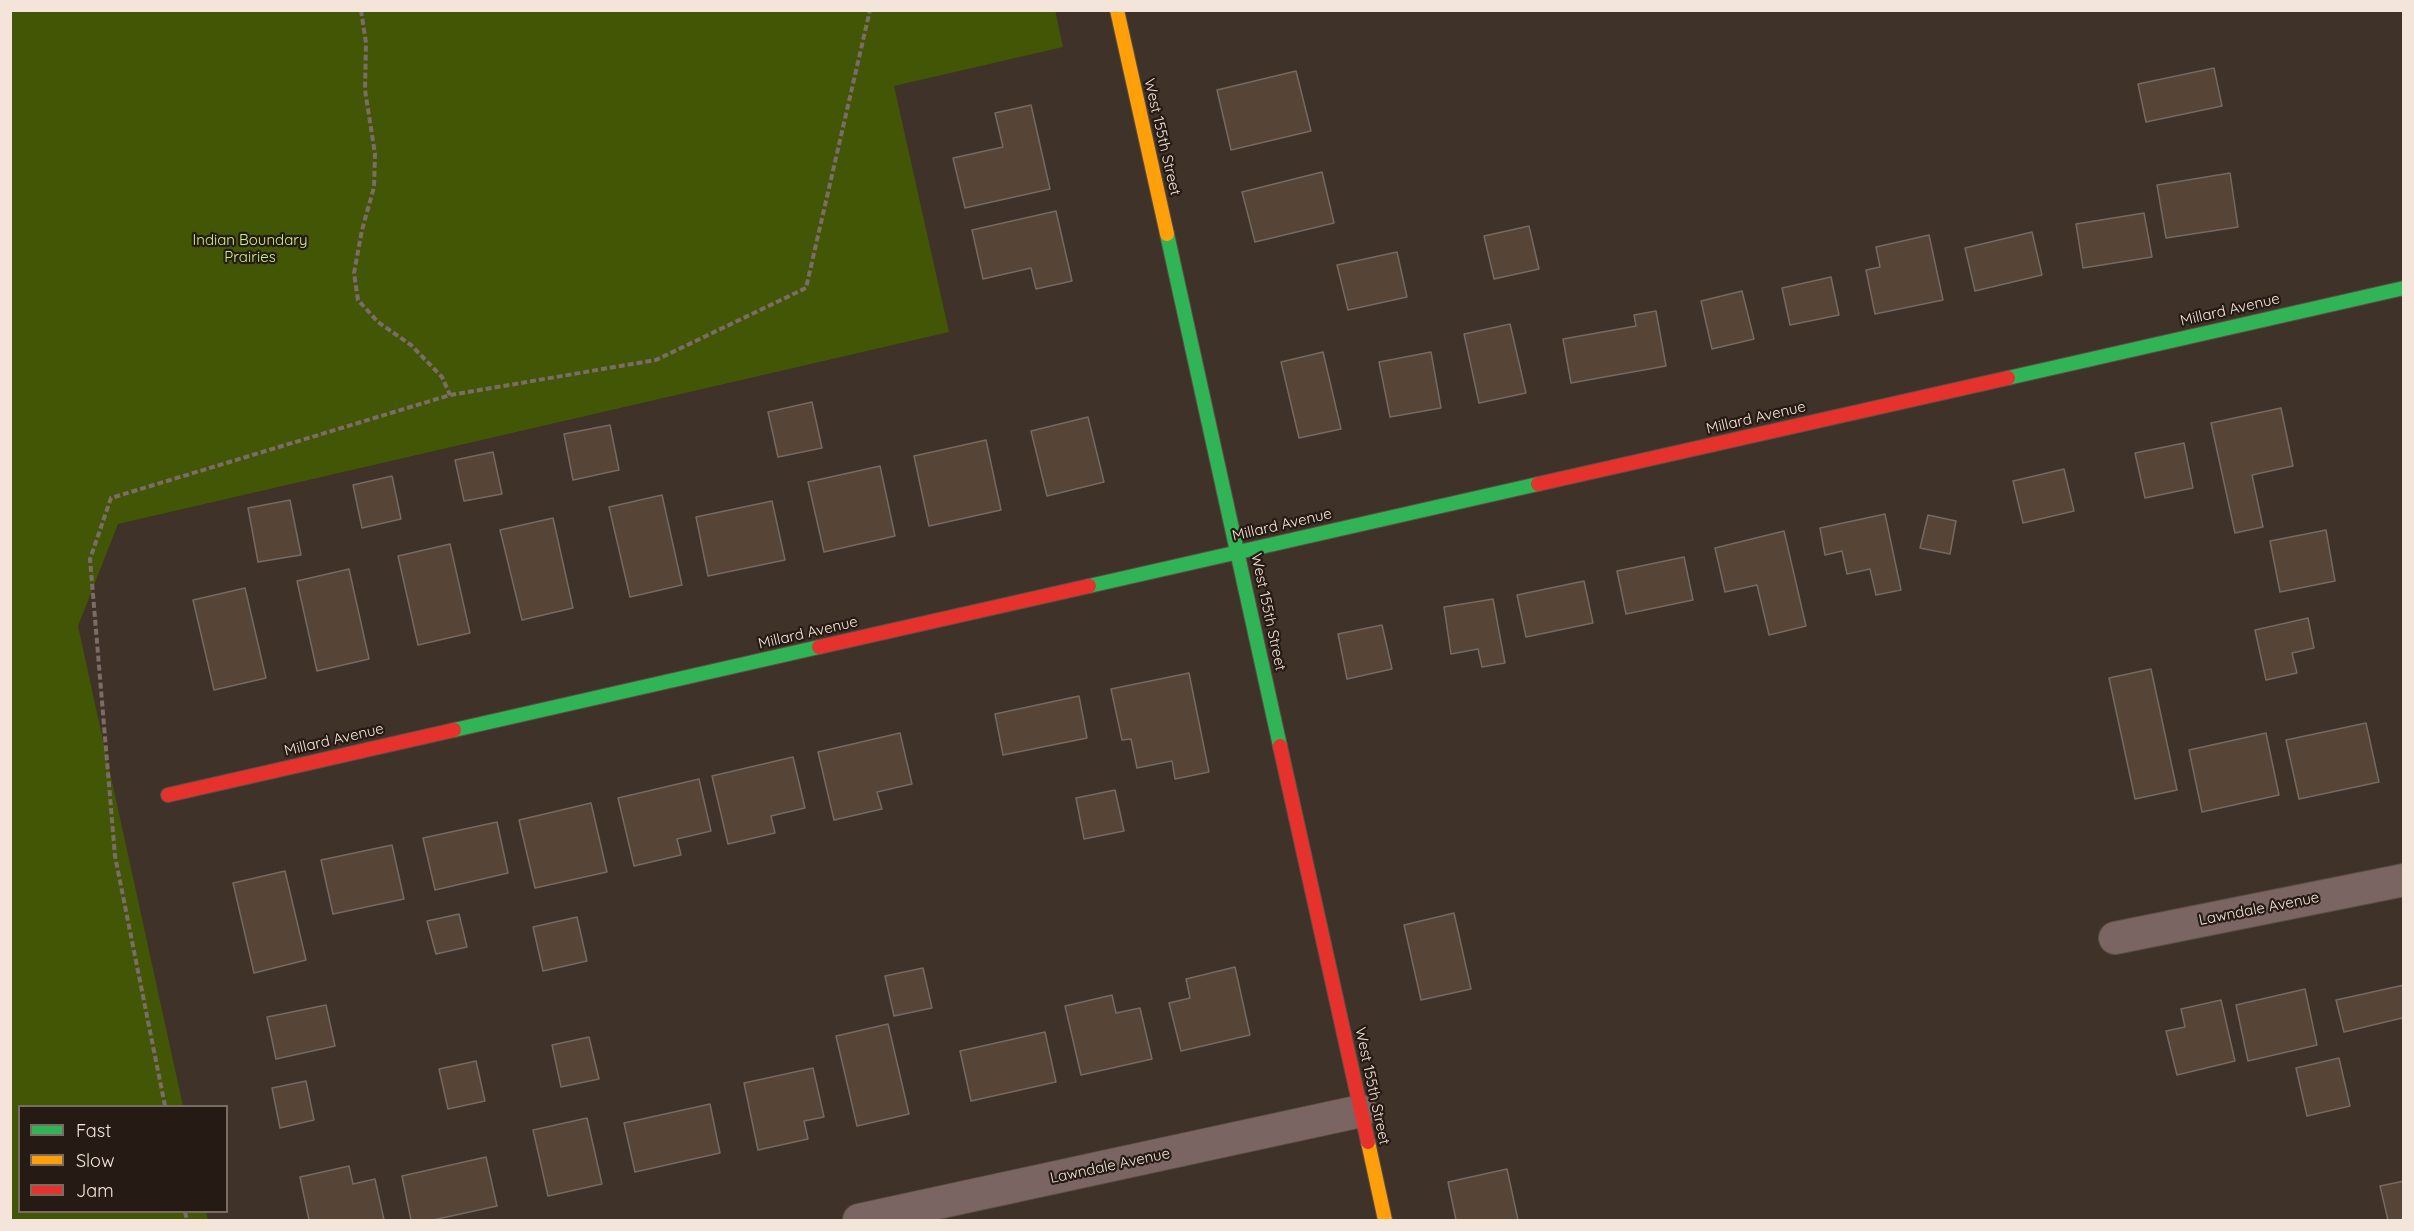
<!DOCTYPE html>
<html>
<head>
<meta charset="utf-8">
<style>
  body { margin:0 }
  #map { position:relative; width:2414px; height:1231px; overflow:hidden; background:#3f3228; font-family:Quicksand,sans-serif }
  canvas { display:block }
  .frame { position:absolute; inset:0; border:12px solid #f4e5da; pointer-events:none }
  .legend { position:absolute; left:18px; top:1105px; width:210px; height:108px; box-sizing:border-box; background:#261b14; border:2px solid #786c63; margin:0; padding:8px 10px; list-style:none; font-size:18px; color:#f4e5da }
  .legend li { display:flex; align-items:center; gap:12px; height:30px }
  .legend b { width:30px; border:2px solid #786c63 }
</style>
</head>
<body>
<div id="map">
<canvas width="2414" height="1231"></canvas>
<div class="frame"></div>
<ul class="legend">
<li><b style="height:8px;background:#30b455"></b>Fast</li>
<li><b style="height:8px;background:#ff9f0a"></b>Slow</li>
<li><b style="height:8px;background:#e5322d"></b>Jam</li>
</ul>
</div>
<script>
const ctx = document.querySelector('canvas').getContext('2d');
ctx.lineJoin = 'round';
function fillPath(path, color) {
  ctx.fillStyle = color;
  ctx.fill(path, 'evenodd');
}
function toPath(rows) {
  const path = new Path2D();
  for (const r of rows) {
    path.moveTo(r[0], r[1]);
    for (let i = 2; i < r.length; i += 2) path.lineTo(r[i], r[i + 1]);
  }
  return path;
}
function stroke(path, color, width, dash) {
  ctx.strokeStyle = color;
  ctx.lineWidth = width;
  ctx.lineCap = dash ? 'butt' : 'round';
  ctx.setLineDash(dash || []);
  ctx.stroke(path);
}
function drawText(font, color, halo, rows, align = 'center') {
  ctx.font = font + ' Quicksand,sans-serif';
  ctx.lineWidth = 4.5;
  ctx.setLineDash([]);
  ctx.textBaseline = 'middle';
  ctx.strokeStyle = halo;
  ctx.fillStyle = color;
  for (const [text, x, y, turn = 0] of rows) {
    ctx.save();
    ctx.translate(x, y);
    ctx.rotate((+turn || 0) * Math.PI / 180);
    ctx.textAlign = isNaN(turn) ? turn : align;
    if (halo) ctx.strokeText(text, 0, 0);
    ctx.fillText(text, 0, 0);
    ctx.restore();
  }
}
const green = toPath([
  [1055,10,1063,47,894,86,949,332,118,524,78,626,183,1106,20,1106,20,1212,206,1212,208,1220,11,1220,11,11]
]);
const building = toPath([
  [2214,68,2222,106,2146,122,2138,84,2214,68],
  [1296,71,1311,131,1231,150,1217,90,1296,71],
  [1031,105,1050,189,965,208,953,158,1003,147,995,113,1031,105],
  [1322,172,1334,223,1255,242,1242,192,1322,172],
  [2230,173,2238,227,2166,238,2157,185,2230,173],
  [1056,211,1072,281,1036,289,1031,268,983,279,972,230,1056,211],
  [2144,213,2152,257,2083,268,2076,224,2144,213],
  [1529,226,1539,269,1494,279,1484,236,1529,226],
  [2032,232,2042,275,1975,291,1965,248,2032,232],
  [1929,235,1943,300,1875,314,1866,270,1880,267,1876,247,1929,235],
  [1397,252,1407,297,1348,310,1337,265,1397,252],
  [1831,277,1839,315,1790,325,1782,288,1831,277],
  [1742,291,1754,339,1712,349,1701,301,1742,291],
  [1656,311,1666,366,1571,383,1563,339,1636,326,1634,315,1656,311],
  [1510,324,1526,393,1479,403,1464,334,1510,324],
  [1323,352,1341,429,1299,438,1281,362,1323,352],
  [1431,352,1441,408,1390,417,1379,362,1431,352],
  [812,402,822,448,778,457,768,412,812,402],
  [2281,408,2293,466,2252,475,2263,527,2235,533,2211,423,2281,408],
  [1088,417,1104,482,1047,496,1031,431,1088,417],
  [610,425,619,470,573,480,564,434,610,425],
  [986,440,1001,510,929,526,914,456,986,440],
  [2184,443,2193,488,2145,498,2135,453,2184,443],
  [493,452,502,494,464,501,455,460,493,452],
  [880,466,895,536,824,552,808,482,880,466],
  [2064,469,2074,511,2023,523,2013,481,2064,469],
  [392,476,401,519,362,528,353,485,392,476],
  [662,495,682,585,630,597,609,507,662,495],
  [290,500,301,555,258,562,248,508,290,500],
  [772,501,785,560,708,576,696,517,772,501],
  [1885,514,1901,590,1876,595,1870,569,1847,574,1842,551,1825,555,1820,528,1885,514],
  [1928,515,1956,521,1950,554,1920,548,1928,515],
  [553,518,573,608,522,620,500,530,553,518],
  [2326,530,2335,581,2280,592,2270,541,2326,530],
  [1784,531,1806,626,1769,635,1757,585,1725,592,1715,548,1784,531],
  [450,544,470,633,418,645,398,556,450,544],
  [1684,557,1693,600,1626,614,1617,571,1684,557],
  [349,569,369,659,317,671,297,581,349,569],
  [1584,581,1593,623,1526,637,1517,595,1584,581],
  [245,588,266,678,214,690,193,600,245,588],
  [1493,599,1505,663,1482,667,1478,649,1451,654,1444,607,1493,599],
  [2308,618,2314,648,2292,653,2297,673,2266,680,2255,630,2308,618],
  [1382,625,1392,669,1347,679,1338,634,1382,625],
  [2151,669,2177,790,2135,799,2109,678,2151,669],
  [1189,673,1209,772,1175,779,1172,761,1137,768,1131,739,1122,740,1111,689,1189,673],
  [1079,696,1087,738,1003,755,995,714,1079,696],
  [2366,723,2379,782,2299,799,2286,740,2366,723],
  [900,733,912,784,877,792,882,809,834,820,818,752,900,733],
  [2266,733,2279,795,2202,812,2189,750,2266,733],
  [793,757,805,808,771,816,775,833,728,844,712,776,793,757],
  [699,779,711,831,677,839,681,855,634,866,618,798,699,779],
  [1115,790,1124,831,1084,839,1076,798,1115,790],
  [591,803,607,872,535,888,519,820,591,803],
  [497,822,508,873,435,890,423,838,497,822],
  [392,845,404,899,333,914,321,860,392,845],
  [285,871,306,960,254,973,233,883,285,871],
  [1454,913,1471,989,1421,1000,1404,925,1454,913],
  [459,914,467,947,436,954,427,921,459,914],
  [577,917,587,961,543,971,533,927,577,917],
  [1235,967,1250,1035,1181,1051,1169,1003,1190,998,1186,979,1235,967],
  [923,968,932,1008,894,1016,885,976,923,968],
  [2404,985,2404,1025,2402,1018,2344,1032,2336,1000,2404,985],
  [2305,989,2317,1045,2248,1061,2236,1005,2305,989],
  [1112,995,1116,1013,1140,1008,1152,1059,1081,1075,1065,1006,1112,995],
  [2221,1000,2235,1061,2177,1075,2166,1031,2185,1027,2181,1009,2221,1000],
  [326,1005,335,1046,276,1059,267,1017,326,1005],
  [888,1024,909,1114,857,1126,836,1036,888,1024],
  [1045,1032,1056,1082,971,1101,960,1051,1045,1032],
  [589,1037,599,1079,561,1087,552,1045,589,1037],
  [2339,1058,2350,1106,2307,1116,2296,1068,2339,1058],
  [476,1061,485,1101,448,1109,439,1069,476,1061],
  [813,1068,824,1117,804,1121,808,1139,758,1150,744,1083,813,1068],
  [306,1081,314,1120,280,1128,272,1088,306,1081],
  [710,1104,720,1153,635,1172,624,1123,710,1104],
  [587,1118,602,1184,548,1196,533,1130,587,1118],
  [486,1157,497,1206,433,1220,411,1220,402,1176,486,1157],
  [349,1166,353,1184,375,1179,384,1220,309,1220,300,1177,349,1166],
  [1507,1169,1518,1220,1456,1220,1448,1182,1507,1169],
  [2404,1181,2404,1220,2388,1220,2380,1186,2404,1181]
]);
const path = toPath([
  [361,10,366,43,365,90,375,154,374,187,362,230,354,273,358,300,378,322,411,345,442,377,450,395],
  [165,1106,115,856,90,559,111,498,450,395,656,360,806,288,870,10],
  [185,1212,187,1220]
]);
const street = toPath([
  [2115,938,2404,880],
  [859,1220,1361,1111]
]);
const fast = toPath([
  [1167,234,1280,746],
  [2008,378,2404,288],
  [1089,586,1538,484],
  [454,730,819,647]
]);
const slow = toPath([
  [1117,10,1167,234],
  [1368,1142,1385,1220]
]);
const jam = toPath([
  [1538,484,2008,378],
  [819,647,1089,586],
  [1280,746,1368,1142],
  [168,795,454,730]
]);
const streetNames = [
  ["West 155th Street",1162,137,77],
  ["Millard Avenue",2230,310,-13],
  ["Millard Avenue",1756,418,-13],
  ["Millard Avenue",1282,525,-13],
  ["West 155th Street",1268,612,78],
  ["Millard Avenue",808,633,-13],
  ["Millard Avenue",334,740,-13],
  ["Lawndale Avenue",2259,909,-11],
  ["West 155th Street",1372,1086,78],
  ["Lawndale Avenue",1110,1166,-12]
];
const parkNames = [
  ["Indian Boundary",250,240],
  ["Prairies",250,257]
];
fillPath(green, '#435605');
fillPath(building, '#564537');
stroke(building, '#756a62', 1.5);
stroke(street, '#5a4f46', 34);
stroke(fast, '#5a4f46', 16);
stroke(slow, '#5a4f46', 16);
stroke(jam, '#5a4f46', 16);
stroke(path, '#7b6c68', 4, [6, 3]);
stroke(street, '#7a6563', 32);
stroke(fast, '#30b455', 14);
stroke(slow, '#ff9f0a', 14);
stroke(jam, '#e5322d', 14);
drawText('15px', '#f4e5da', '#261b14', streetNames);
drawText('15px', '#caf57c', '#261b14', parkNames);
</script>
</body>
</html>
